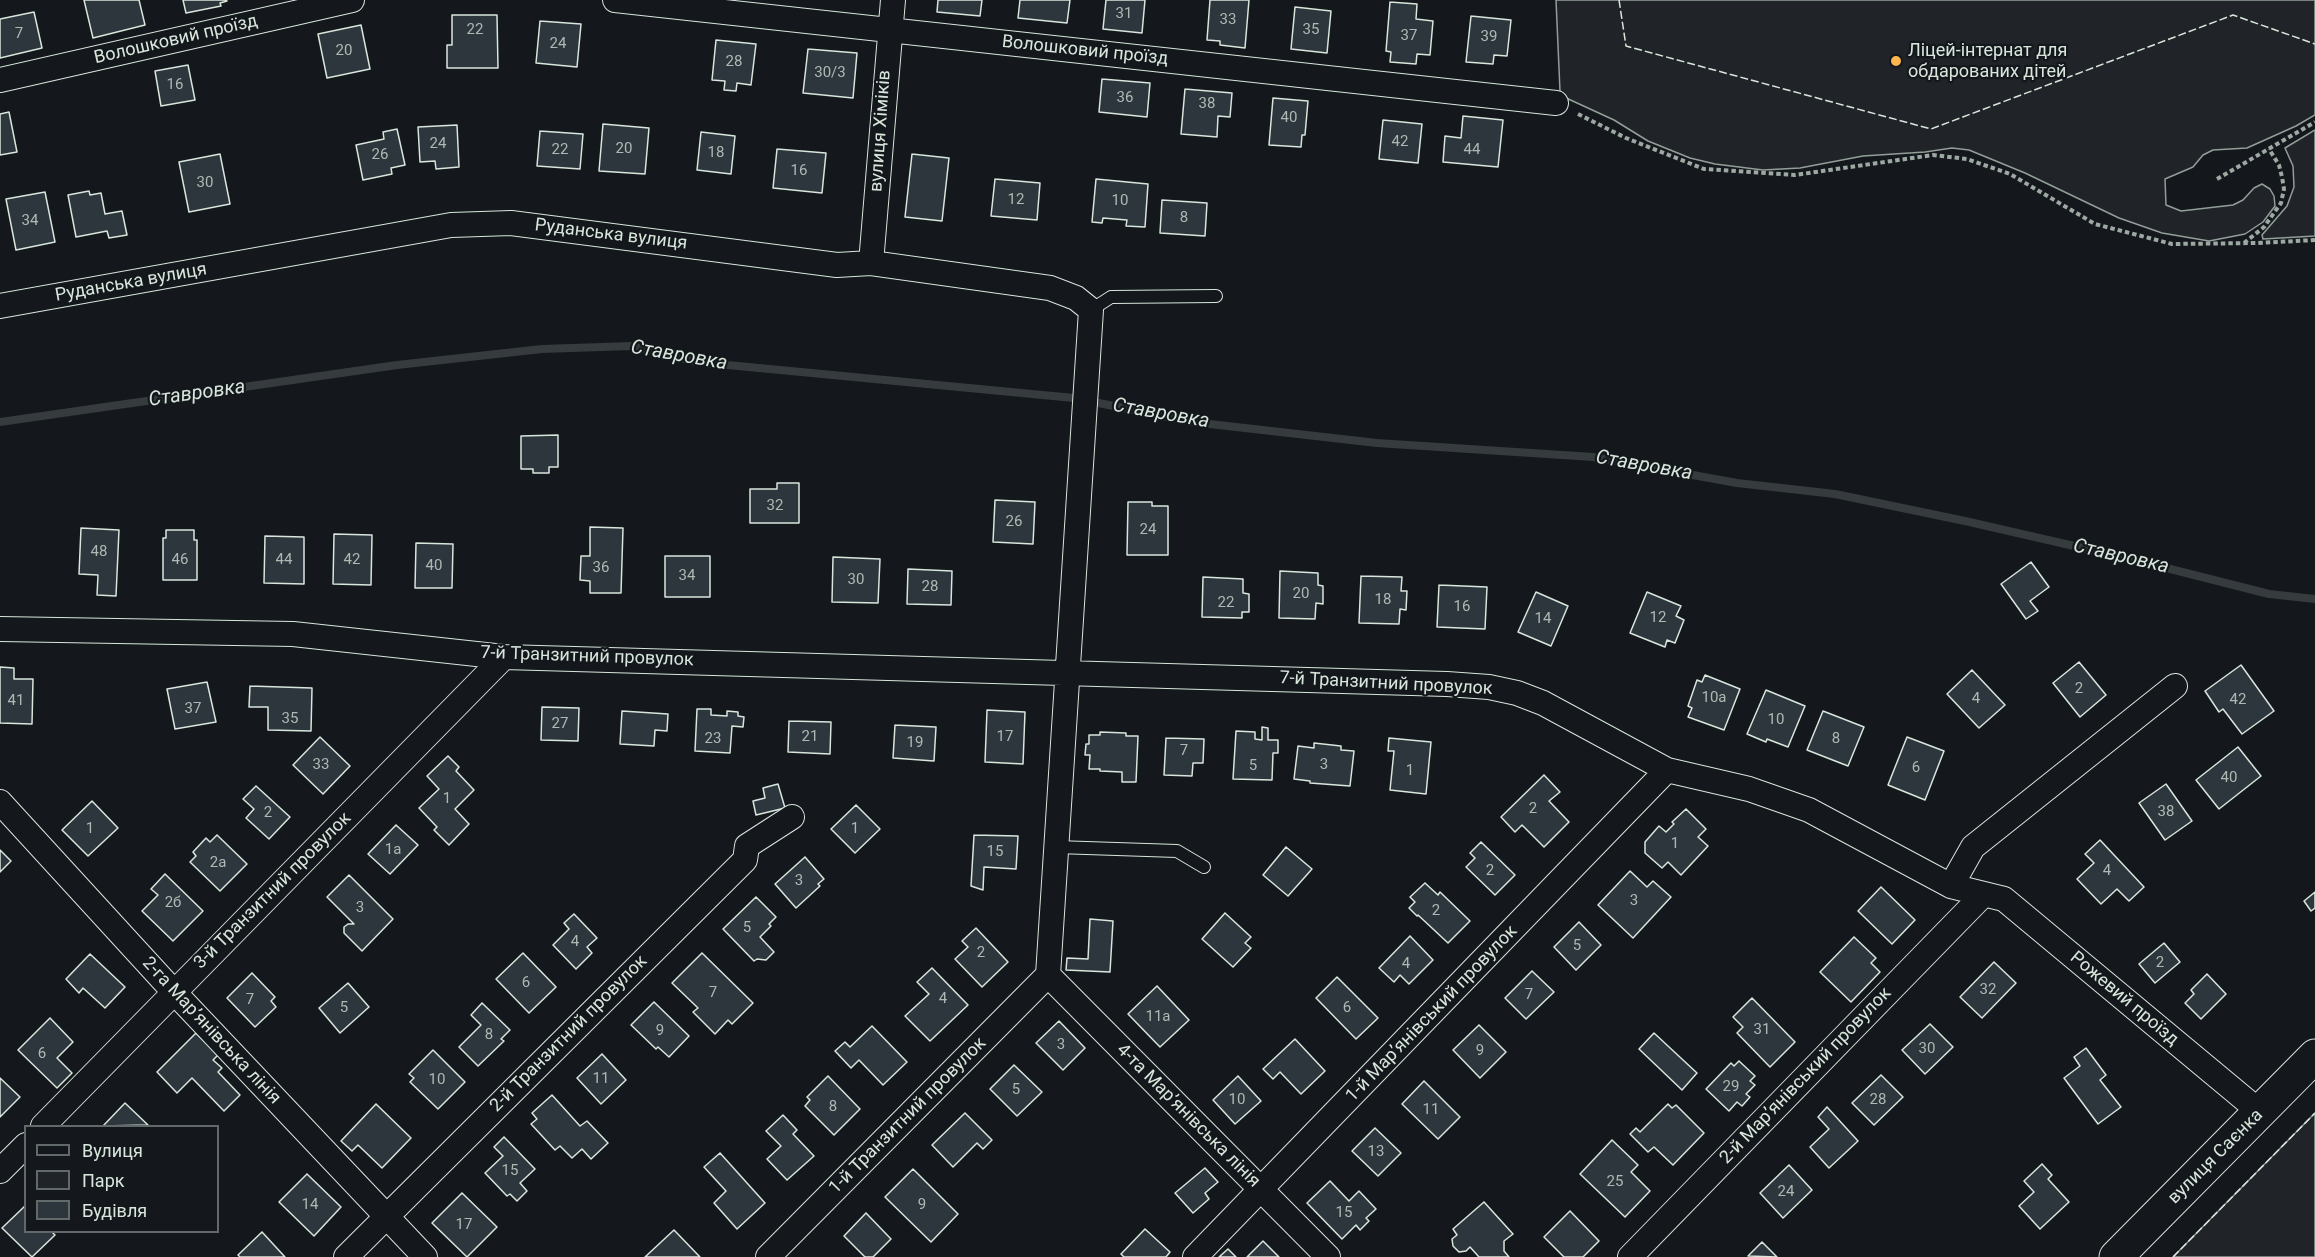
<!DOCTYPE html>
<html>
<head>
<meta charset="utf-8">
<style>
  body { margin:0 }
  #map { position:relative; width:2315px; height:1257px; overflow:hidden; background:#14181c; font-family:Roboto,sans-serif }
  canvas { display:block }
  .legend { position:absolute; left:24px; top:1125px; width:195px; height:108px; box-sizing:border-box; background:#14181c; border:2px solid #626a69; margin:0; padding:8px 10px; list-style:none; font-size:18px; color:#d8e6dc }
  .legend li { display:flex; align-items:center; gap:12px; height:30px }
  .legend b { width:30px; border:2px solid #626a69 }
</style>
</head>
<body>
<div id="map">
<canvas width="2315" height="1257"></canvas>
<ul class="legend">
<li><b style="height:8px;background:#14181c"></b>Вулиця</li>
<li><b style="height:16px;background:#202428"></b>Парк</li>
<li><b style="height:16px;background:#2c363c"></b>Будівля</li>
</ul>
</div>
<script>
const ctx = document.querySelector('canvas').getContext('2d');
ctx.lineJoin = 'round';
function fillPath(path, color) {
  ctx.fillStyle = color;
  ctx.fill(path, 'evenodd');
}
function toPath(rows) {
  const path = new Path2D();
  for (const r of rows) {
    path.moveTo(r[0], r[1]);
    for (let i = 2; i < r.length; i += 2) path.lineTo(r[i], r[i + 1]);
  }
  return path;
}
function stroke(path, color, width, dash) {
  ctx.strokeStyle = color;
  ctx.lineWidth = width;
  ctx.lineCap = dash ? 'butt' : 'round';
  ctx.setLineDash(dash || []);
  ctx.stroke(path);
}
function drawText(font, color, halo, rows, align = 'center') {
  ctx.font = font + ' Roboto,sans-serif';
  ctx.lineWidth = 4.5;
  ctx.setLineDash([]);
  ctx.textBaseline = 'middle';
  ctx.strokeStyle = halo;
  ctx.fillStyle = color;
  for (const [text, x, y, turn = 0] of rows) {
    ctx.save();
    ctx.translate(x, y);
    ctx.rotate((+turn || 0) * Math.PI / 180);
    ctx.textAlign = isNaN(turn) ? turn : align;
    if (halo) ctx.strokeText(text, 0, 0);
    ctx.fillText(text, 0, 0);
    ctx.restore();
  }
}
const green = toPath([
  [1556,0,2315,0,2315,115,2296,126,2247,148,2213,150,2203,155,2193,167,2165,179,2166,205,2181,211,2233,205,2243,200,2254,188,2262,184,2270,189,2274,196,2275,206,2263,222,2245,234,2209,241,2162,233,2119,218,2025,173,1969,150,1952,148,1925,152,1863,156,1800,168,1763,170,1715,164,1690,158,1648,141,1614,120,1564,97,1560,91,1556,0],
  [2315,130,2315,236,2263,239,2262,235,2287,206,2294,187,2293,166,2285,148,2315,130],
  [2315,1113,2315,1257,2173,1257,2315,1113]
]);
const stream = toPath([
  [0,422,397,365,542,349,631,346,696,362,1074,398,1192,422,1377,443,1593,457,1737,483,1835,494,1965,521,2131,559,2269,594,2315,599]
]);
const building = toPath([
  [84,0,139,0,145,25,93,38,84,0],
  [183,0,226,0,227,1,220,3,221,6,186,13,183,0],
  [938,0,982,0,980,16,937,12,938,0],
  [1020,0,1070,0,1067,23,1018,18,1020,0],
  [1106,0,1145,0,1142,33,1103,29,1106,0],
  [1210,0,1249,0,1245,48,1220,45,1220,41,1207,40,1210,0],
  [1390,2,1417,4,1416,19,1433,21,1430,55,1417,54,1416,64,1390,62,1391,52,1386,51,1390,2],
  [1295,7,1331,11,1327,53,1291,49,1295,7],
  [34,12,42,48,0,58,0,19,34,12],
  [452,15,497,15,498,68,447,68,447,45,452,45,452,15],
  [1471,16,1511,20,1507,56,1494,55,1493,64,1466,62,1471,16],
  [540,21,581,24,577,67,536,63,540,21],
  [361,25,370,69,327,78,318,34,361,25],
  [716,40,756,44,751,85,737,83,736,91,724,90,725,81,712,80,716,40],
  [808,49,857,53,853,98,803,93,808,49],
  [188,65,195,100,161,106,155,71,188,65],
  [1102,79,1150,83,1147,117,1099,112,1102,79],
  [1185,89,1232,93,1230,117,1218,116,1217,137,1181,134,1185,89],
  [1273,98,1308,101,1305,135,1302,135,1301,147,1269,145,1273,98],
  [9,112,17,152,0,155,0,114,9,112],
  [1463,116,1503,120,1498,167,1443,162,1445,136,1461,138,1463,116],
  [1383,120,1422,124,1418,163,1379,159,1383,120],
  [603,124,649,128,645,174,599,171,603,124],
  [457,125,459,167,436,169,435,161,420,162,418,127,457,125],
  [397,129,405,165,391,168,392,174,363,180,356,145,384,139,383,132,397,129],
  [540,131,583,134,580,169,537,166,540,131],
  [701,132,735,136,731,174,697,170,701,132],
  [777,149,826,153,822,193,773,188,777,149],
  [220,154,230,204,189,212,179,162,220,154],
  [912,154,949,158,942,221,905,217,912,154],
  [995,179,1040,183,1037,220,991,216,995,179],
  [1096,179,1148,184,1145,227,1126,226,1127,220,1103,218,1102,223,1092,222,1096,179],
  [89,191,90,195,101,193,105,214,122,211,127,235,109,238,107,231,76,237,68,195,89,191],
  [45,192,55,242,16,250,6,199,45,192],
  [1162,200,1207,203,1205,236,1160,233,1162,200],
  [558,435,558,467,549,467,549,473,533,473,533,469,521,469,521,436,558,435],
  [777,483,799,483,799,523,750,523,750,489,777,489,777,483],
  [995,500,1035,502,1033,544,993,542,995,500],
  [1128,502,1152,502,1152,506,1168,506,1168,555,1127,555,1128,502],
  [590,527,623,528,621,593,590,593,590,581,580,580,581,556,590,556,590,527],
  [81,528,119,530,116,596,97,595,98,575,79,574,81,528],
  [166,530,194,530,194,540,197,540,197,580,163,580,163,538,166,538,166,530],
  [334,534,372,535,371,585,333,584,334,534],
  [265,536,304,537,304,584,264,583,265,536],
  [416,543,453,544,452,588,415,588,416,543],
  [665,556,710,556,710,597,665,597,665,556],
  [833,557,880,559,878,603,832,602,833,557],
  [2031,562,2049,587,2030,601,2038,611,2026,619,2001,584,2031,562],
  [908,569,952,571,951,605,907,604,908,569],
  [1280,571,1318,573,1318,585,1323,586,1323,604,1316,603,1315,619,1279,618,1280,571],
  [1361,576,1402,577,1401,591,1407,591,1406,610,1400,609,1399,624,1359,623,1361,576],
  [1203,577,1243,579,1243,593,1249,594,1249,612,1242,612,1242,618,1202,617,1203,577],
  [1439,585,1487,587,1485,629,1437,627,1439,585],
  [1536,592,1568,606,1551,646,1518,632,1536,592],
  [1647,592,1681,606,1676,616,1684,620,1675,643,1667,640,1665,647,1630,633,1647,592],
  [2079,662,2106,695,2080,717,2053,683,2079,662],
  [2241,665,2274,711,2242,734,2223,709,2219,712,2205,691,2241,665],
  [0,667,14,668,14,679,33,679,32,724,0,723,0,667],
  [1972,670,2005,705,1979,728,1947,694,1972,670],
  [1705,675,1740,689,1724,730,1688,717,1692,708,1688,706,1697,680,1702,682,1705,675],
  [207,682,216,722,175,729,167,689,207,682],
  [250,686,312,688,311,731,268,730,268,707,249,707,250,686],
  [1766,690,1805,706,1788,747,1767,739,1766,742,1747,734,1766,690],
  [542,707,579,708,578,741,541,740,542,707],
  [697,709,711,709,711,715,727,716,727,711,738,712,738,716,744,717,743,727,732,726,730,753,695,751,697,709],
  [987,710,1025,712,1023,764,985,762,987,710],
  [622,711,668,714,667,731,655,730,654,746,620,744,622,711],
  [1823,711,1864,727,1848,766,1807,750,1823,711],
  [789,721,831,722,830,754,788,752,789,721],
  [895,725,936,727,934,761,893,758,895,725],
  [1262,727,1268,728,1268,740,1278,740,1278,753,1273,753,1272,780,1233,779,1236,731,1255,732,1255,739,1262,740,1262,727],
  [1100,732,1126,733,1126,736,1138,736,1136,782,1122,782,1122,772,1100,771,1100,769,1089,769,1090,755,1085,755,1086,744,1089,744,1089,735,1100,735,1100,732],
  [320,737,350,766,323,794,293,765,320,737],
  [1907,737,1944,751,1925,800,1888,785,1907,737],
  [1166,738,1204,739,1203,763,1193,763,1192,776,1164,775,1166,738],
  [1389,738,1431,742,1426,794,1390,790,1394,751,1388,751,1389,738],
  [1314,743,1341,746,1341,750,1354,751,1350,786,1310,783,1310,781,1294,779,1298,746,1314,748,1314,743],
  [2238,747,2261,776,2219,809,2196,780,2238,747],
  [448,756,459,767,456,771,474,790,455,809,469,824,449,845,434,830,437,827,419,808,439,789,427,776,448,756],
  [1544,775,1560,792,1549,801,1569,822,1544,847,1522,825,1515,832,1501,817,1544,775],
  [778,784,785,808,756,815,753,801,765,798,763,788,778,784],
  [2166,784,2192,821,2165,840,2139,803,2166,784],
  [256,786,290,817,269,839,246,818,254,809,243,799,256,786],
  [92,801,118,828,88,856,62,830,92,801],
  [856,805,880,829,855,853,831,829,856,805],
  [1686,809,1706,829,1698,837,1708,846,1681,875,1668,862,1662,868,1645,853,1645,842,1659,826,1666,832,1674,824,1672,822,1686,809],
  [396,825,418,845,390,874,368,854,396,825],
  [217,835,247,864,220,891,190,862,196,856,193,852,206,838,210,842,217,835],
  [974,835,1018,836,1016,869,984,867,983,890,971,886,974,835],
  [2100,840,2144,887,2129,901,2117,889,2101,904,2077,879,2094,863,2085,854,2100,840],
  [1481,842,1515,875,1495,895,1466,867,1475,858,1470,853,1481,842],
  [1286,847,1312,869,1288,896,1263,875,1286,847],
  [0,850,11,861,0,872,0,850],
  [805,857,824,879,818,884,820,886,796,908,775,884,805,857],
  [1630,871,1647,887,1653,881,1671,897,1633,938,1598,905,1630,871],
  [165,874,203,911,173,941,142,911,158,895,151,889,165,874],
  [349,875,393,919,362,951,344,933,344,927,348,924,354,924,327,897,349,875],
  [1425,883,1438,895,1440,892,1470,921,1448,943,1418,915,1417,916,1409,908,1415,902,1410,897,1425,883],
  [1881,887,1915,920,1892,944,1858,911,1881,887],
  [2315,892,2315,908,2311,911,2304,901,2315,892],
  [756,897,776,917,769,924,771,926,760,937,774,952,766,960,757,959,754,961,723,929,756,897],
  [1225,913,1251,937,1245,943,1251,948,1233,967,1202,939,1225,913],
  [574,914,597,938,587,947,592,953,576,969,553,945,569,929,564,923,574,914],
  [1090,919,1113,921,1110,972,1066,970,1067,958,1088,959,1090,919],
  [1579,922,1601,945,1576,970,1554,947,1579,922],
  [976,928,1008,962,982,987,955,959,968,947,962,941,976,928],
  [1410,936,1433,960,1409,984,1400,975,1394,982,1379,968,1410,936],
  [1854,937,1876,958,1871,963,1880,972,1851,1002,1820,972,1854,937],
  [2164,943,2180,962,2155,983,2139,964,2164,943],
  [523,953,556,987,529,1013,496,979,523,953],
  [702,953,753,1003,732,1024,728,1020,715,1034,693,1012,698,1008,672,983,702,953],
  [90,954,125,987,105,1008,83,988,79,993,66,979,90,954],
  [1994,962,2016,983,1982,1018,1960,997,1994,962],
  [932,968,968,1005,930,1041,905,1016,929,994,917,982,932,968],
  [1532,971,1554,992,1526,1019,1505,998,1532,971],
  [252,973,275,997,271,1001,276,1007,255,1027,227,998,252,973],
  [2207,974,2226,994,2201,1019,2185,1003,2194,994,2191,990,2207,974],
  [1337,977,1378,1018,1356,1039,1316,998,1337,977],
  [348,983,369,1007,340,1033,319,1008,348,983],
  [1157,986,1189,1020,1160,1047,1128,1014,1157,986],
  [1752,998,1795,1042,1770,1067,1737,1033,1743,1027,1733,1017,1752,998],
  [654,1002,689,1036,669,1057,658,1047,656,1049,631,1025,654,1002],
  [482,1003,510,1030,501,1039,504,1041,478,1066,459,1047,481,1025,471,1015,482,1003],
  [50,1018,73,1042,57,1058,72,1073,57,1088,18,1050,50,1018],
  [1059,1021,1085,1048,1063,1070,1036,1043,1059,1021],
  [1930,1024,1953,1047,1925,1074,1902,1050,1930,1024],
  [1479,1025,1506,1052,1480,1078,1453,1050,1479,1025],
  [872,1026,907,1062,883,1085,859,1060,851,1068,835,1051,845,1042,850,1047,872,1026],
  [196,1033,218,1055,213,1060,222,1068,218,1072,240,1095,224,1111,192,1078,177,1093,157,1072,196,1033],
  [1654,1033,1697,1073,1682,1090,1639,1049,1654,1033],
  [1295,1039,1325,1071,1301,1094,1280,1072,1273,1079,1263,1069,1295,1039],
  [2086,1048,2106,1075,2100,1080,2121,1107,2098,1124,2064,1078,2080,1066,2074,1057,2086,1048],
  [433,1050,465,1082,438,1109,410,1082,414,1078,409,1074,433,1050],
  [602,1054,626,1080,601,1104,577,1078,602,1054],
  [1739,1061,1755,1076,1750,1081,1755,1085,1746,1094,1750,1097,1742,1106,1737,1102,1729,1111,1706,1089,1731,1063,1734,1066,1739,1061],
  [1014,1065,1042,1092,1017,1116,990,1089,1014,1065],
  [1881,1075,1903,1097,1874,1125,1852,1103,1881,1075],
  [828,1076,860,1109,834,1135,805,1106,810,1100,807,1097,828,1076],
  [1238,1076,1261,1101,1235,1124,1213,1100,1238,1076],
  [0,1078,20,1097,0,1117,0,1078],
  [1424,1081,1460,1117,1438,1139,1402,1104,1424,1081],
  [552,1095,580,1126,587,1121,608,1143,591,1159,582,1149,572,1158,560,1146,555,1150,531,1124,537,1119,532,1113,552,1095],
  [125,1103,148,1125,103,1126,125,1103],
  [376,1104,411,1138,382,1168,358,1145,352,1151,341,1141,376,1104],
  [1668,1104,1672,1108,1676,1105,1704,1133,1673,1165,1654,1147,1648,1152,1630,1134,1636,1128,1640,1132,1668,1104],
  [1827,1107,1858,1141,1829,1168,1810,1147,1829,1129,1818,1117,1827,1107],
  [965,1113,992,1140,983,1149,977,1143,953,1167,932,1145,965,1113],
  [783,1115,797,1130,793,1134,814,1156,787,1180,767,1159,781,1146,766,1131,783,1115],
  [1375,1128,1401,1153,1378,1176,1352,1151,1375,1128],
  [504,1137,535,1169,520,1183,527,1191,517,1201,510,1194,507,1196,485,1173,503,1156,494,1147,504,1137],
  [1612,1140,1638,1165,1631,1172,1650,1191,1625,1217,1580,1174,1612,1140],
  [720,1153,765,1203,737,1229,714,1203,726,1191,704,1167,720,1153],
  [2042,1164,2052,1175,2048,1179,2069,1202,2040,1229,2019,1206,2034,1192,2024,1181,2042,1164],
  [1789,1165,1812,1190,1783,1218,1760,1193,1789,1165],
  [1205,1168,1218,1182,1205,1193,1209,1199,1193,1213,1175,1193,1205,1168],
  [913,1169,958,1214,931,1242,885,1197,913,1169],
  [307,1174,341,1207,314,1236,279,1202,307,1174],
  [1330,1181,1349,1201,1359,1191,1376,1209,1366,1218,1369,1221,1360,1230,1356,1225,1342,1239,1307,1203,1330,1181],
  [462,1193,497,1227,467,1257,432,1223,462,1193],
  [1484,1202,1513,1234,1504,1241,1504,1251,1509,1257,1479,1257,1470,1247,1466,1251,1459,1252,1453,1246,1452,1239,1457,1235,1453,1229,1484,1202],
  [26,1205,26,1232,52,1232,55,1235,32,1257,2,1228,26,1205],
  [1570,1211,1599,1241,1583,1257,1564,1257,1544,1237,1570,1211],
  [866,1213,891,1239,873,1257,865,1257,844,1236,866,1213],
  [1145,1229,1170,1252,1166,1257,1124,1257,1121,1254,1145,1229],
  [674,1230,700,1257,645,1257,674,1230],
  [262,1232,285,1257,240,1257,238,1255,262,1232],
  [1263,1241,1279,1257,1247,1257,1263,1241],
  [1762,1242,1777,1257,1748,1256,1762,1242],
  [1228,1249,1236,1257,1219,1257,1228,1249]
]);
const path = toPath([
  [1578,114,1626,138,1704,169,1795,175,1933,155,1967,159,2010,174,2095,224,2172,244,2258,243,2315,240],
  [2217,179,2315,122],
  [2244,243,2264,227,2281,203,2284,189,2282,177,2279,165,2269,149]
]);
const lane = toPath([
  [1091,310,1111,297,1216,296],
  [1056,847,1177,851,1204,867]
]);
const street = toPath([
  [615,0,1556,103],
  [0,80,352,0],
  [871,263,893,0],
  [0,306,451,225,511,223,837,265,871,263,1050,288,1076,298,1091,310,1048,975],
  [0,629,293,634,504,657,1447,684,1489,687,1517,693,1543,703,1667,770,1749,789,1809,810,1951,886,2004,899,2260,1112],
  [0,802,174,992,425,1257],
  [1951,886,1973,847,2175,686],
  [1048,975,1328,1257],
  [43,1126,504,657],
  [0,1171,26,1145],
  [346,1257,745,860,747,846,792,817],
  [768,1257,1048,975],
  [1195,1257,1667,770],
  [1630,1257,1983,895]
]);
const secondary = toPath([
  [2116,1257,2315,1056]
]);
const fence = toPath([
  [1619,0,1626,46,1931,129,2233,15,2315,44],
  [2173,1257,2315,1113]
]);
const markers = [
  [1896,61,6,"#ffb74d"]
];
const numberNames = [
  ["31",1124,14],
  ["33",1228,20],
  ["22",475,30],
  ["35",1311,30],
  ["7",19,34],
  ["37",1409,36],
  ["39",1489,37],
  ["24",558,44],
  ["20",344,51],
  ["28",734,62],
  ["30/3",830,73],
  ["16",175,85],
  ["36",1125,98],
  ["38",1207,104],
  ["40",1289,118],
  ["42",1400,142],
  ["24",438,144],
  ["20",624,149],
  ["22",560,150],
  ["44",1472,150],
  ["18",716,153],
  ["26",380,155],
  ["16",799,171],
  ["30",205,183],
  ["12",1016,200],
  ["10",1120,201],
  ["8",1184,218],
  ["34",30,221],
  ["32",775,506],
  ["26",1014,522],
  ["24",1148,530],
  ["48",99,552],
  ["46",180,560],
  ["44",284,560],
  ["42",352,560],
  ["40",434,566],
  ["36",601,568],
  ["34",687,576],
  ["30",856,580],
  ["28",930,587],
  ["20",1301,594],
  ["18",1383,600],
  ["22",1226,603],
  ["16",1462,607],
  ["12",1658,618],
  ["14",1543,619],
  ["2",2079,689],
  ["10а",1714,698],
  ["4",1976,699],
  ["42",2238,700],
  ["41",16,701],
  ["37",193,709],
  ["35",290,719],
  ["10",1776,720],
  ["27",560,724],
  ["21",810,737],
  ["17",1005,737],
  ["23",713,739],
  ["8",1836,739],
  ["19",915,743],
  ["7",1184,751],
  ["33",321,765],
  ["3",1324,765],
  ["5",1253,766],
  ["6",1916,768],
  ["1",1410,771],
  ["40",2229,778],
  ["1",447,799],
  ["2",1533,809],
  ["38",2166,812],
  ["2",268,813],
  ["1",90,829],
  ["1",855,829],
  ["1",1675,844],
  ["1а",393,850],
  ["15",995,852],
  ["2а",218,863],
  ["2",1490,871],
  ["4",2107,871],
  ["3",799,881],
  ["3",1634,901],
  ["2б",173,903],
  ["3",360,908],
  ["2",1436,911],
  ["5",747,928],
  ["4",575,942],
  ["5",1577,946],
  ["2",981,953],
  ["2",2160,963],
  ["4",1406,964],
  ["6",526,983],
  ["32",1988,990],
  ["7",713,993],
  ["7",1529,995],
  ["4",943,999],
  ["7",250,1000],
  ["5",344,1008],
  ["6",1347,1008],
  ["11а",1158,1017],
  ["31",1762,1030],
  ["9",660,1031],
  ["8",489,1035],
  ["3",1061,1045],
  ["30",1927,1049],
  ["9",1480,1051],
  ["6",42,1054],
  ["11",601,1079],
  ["10",437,1080],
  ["29",1731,1087],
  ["5",1016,1090],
  ["10",1237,1100],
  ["28",1878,1100],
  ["8",833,1107],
  ["11",1431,1110],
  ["13",1376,1152],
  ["15",510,1171],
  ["25",1615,1182],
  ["24",1786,1192],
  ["14",310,1205],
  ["9",922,1205],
  ["15",1344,1213],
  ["17",464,1225]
];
const streetNames = [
  ["Волошковий проїзд",176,40,-13],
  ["Волошковий проїзд",1085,51,6],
  ["вулиця Хіміків",881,131,-86],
  ["Руданська вулиця",611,235,7],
  ["Руданська вулиця",131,283,-10],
  ["7-й Транзитний провулок",587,657,2],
  ["7-й Транзитний провулок",1386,684,3],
  ["3-й Транзитний провулок",273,891,-45],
  ["Рожевий проїзд",2124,999,40],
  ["1-й Марʼянівський провулок",1432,1014,-46],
  ["2-га Марʼянівська лінія",211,1031,47],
  ["2-й Транзитний провулок",569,1034,-45],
  ["2-й Марʼянівський провулок",1806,1076,-46],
  ["1-й Транзитний провулок",908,1116,-45],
  ["4-та Марʼянівська лінія",1188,1116,45],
  ["вулиця Саєнка",2216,1157,-45]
];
const poiNames = [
  ["Ліцей-інтернат для",1908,51],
  ["обдарованих дітей",1908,72]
];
const waterNames = [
  ["Ставровка",679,356,10],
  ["Ставровка",197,394,-8],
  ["Ставровка",1161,414,10],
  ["Ставровка",1644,466,10],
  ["Ставровка",2121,557,13]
];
fillPath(green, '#202428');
stroke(green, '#939e99', 1.5);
stroke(stream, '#363b3e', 8);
fillPath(building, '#2c363c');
stroke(building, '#d8e6dc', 1.5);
stroke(lane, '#d8e6dc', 14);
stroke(street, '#d8e6dc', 26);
stroke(secondary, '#d8e6dc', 35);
stroke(path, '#9da8a2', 4, [4.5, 3]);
stroke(lane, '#14181c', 12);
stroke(street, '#14181c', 24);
stroke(secondary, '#14181c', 33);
stroke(fence, '#d8e6dc', 1.5, [8, 3]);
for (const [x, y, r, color] of markers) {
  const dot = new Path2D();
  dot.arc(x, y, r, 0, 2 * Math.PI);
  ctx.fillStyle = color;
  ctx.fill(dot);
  stroke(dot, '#14181c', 2);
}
drawText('15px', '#adbab4', null, numberNames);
drawText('18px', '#d8e6dc', '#14181c', streetNames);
drawText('18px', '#d8e6dc', '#14181c', poiNames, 'left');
drawText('italic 20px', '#d8e6dc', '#14181c', waterNames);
</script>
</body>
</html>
